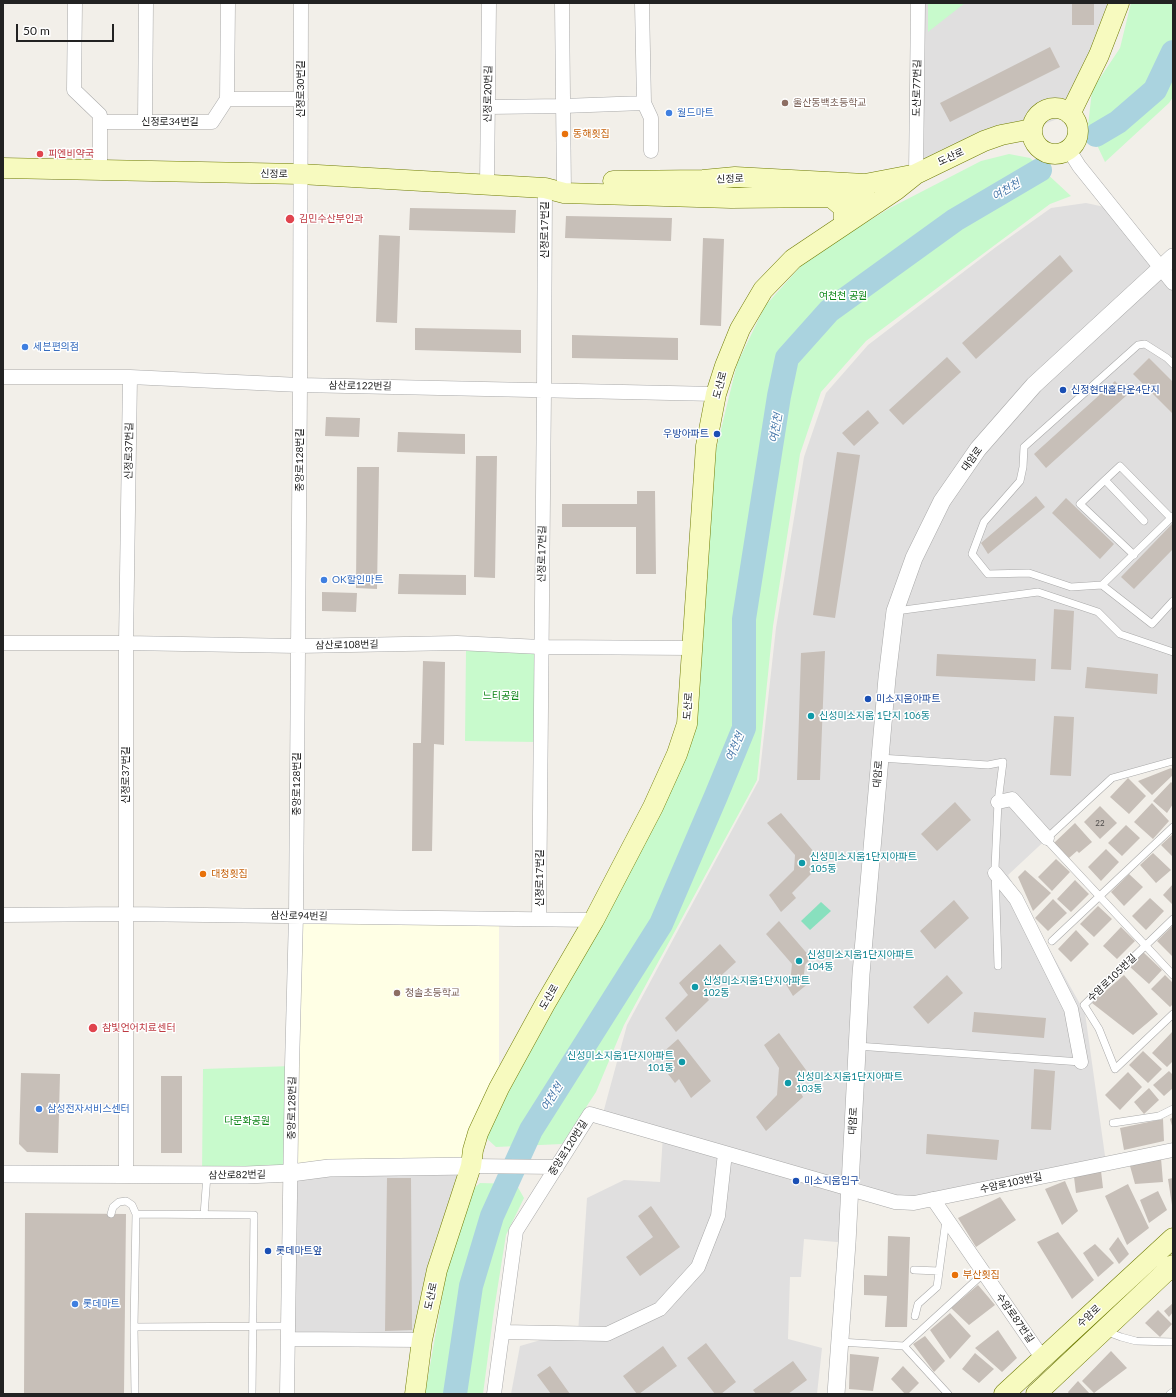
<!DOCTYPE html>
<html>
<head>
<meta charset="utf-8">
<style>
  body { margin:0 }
  #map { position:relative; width:1176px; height:1397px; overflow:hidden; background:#f2efe9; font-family:Lato,sans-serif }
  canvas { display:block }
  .frame { position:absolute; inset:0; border:4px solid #222; pointer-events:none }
  .scale { position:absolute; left:16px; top:24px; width:98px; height:18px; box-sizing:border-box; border:2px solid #222; border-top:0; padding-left:5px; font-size:12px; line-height:14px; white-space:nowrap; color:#222; -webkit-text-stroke:3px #fff; paint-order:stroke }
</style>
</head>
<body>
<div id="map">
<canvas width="1176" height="1397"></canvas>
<div class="frame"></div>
<div class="scale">50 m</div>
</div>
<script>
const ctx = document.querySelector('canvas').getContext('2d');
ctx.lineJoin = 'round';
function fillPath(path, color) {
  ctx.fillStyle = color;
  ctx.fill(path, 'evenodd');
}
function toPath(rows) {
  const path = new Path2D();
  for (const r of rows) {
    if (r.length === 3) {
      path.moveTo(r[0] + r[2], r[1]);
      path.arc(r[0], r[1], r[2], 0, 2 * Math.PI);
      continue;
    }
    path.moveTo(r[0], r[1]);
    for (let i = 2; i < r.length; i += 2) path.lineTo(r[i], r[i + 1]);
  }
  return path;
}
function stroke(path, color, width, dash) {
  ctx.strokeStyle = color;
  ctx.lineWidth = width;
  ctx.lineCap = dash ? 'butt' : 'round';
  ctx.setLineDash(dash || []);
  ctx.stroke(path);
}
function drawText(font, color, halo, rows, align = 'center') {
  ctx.font = font + ' Lato,"Noto Sans KR",sans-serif';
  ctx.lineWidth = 3;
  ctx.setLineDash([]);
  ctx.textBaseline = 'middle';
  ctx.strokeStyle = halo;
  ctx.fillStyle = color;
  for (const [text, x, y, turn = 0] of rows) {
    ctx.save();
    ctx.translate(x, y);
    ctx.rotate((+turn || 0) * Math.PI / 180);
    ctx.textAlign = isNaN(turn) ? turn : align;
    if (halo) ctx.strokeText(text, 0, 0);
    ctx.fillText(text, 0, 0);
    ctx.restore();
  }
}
const residential = toPath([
  [918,3,1119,3,1070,114,916,174],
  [1086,203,1114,209,1160,268,1173,257,1173,761,1112,778,1008,875,1085,1013,1106,1163,914,1203,850,1190,847,1243,804,1239,801,1277,790,1277,788,1339,822,1348,817,1394,511,1394,520,1346,565,1333,578,1333,587,1198,624,1180,660,1182,663,1135,602,1117,627,1025,759,780,776,628,804,457,826,393,868,345,996,247,1051,208],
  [471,1166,422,1340,288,1339,291,1173]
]);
const education = toPath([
  [296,916,499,919,499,1088,471,1166,291,1173]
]);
const park = toPath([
  [928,3,965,3,928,32],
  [1131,3,1173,3,1173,97,1169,103,1105,162,1088,126,1092,90,1120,48],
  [1009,154,1030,158,1071,196,1050,204,866,341,821,392,800,454,773,626,757,780,624,1025,596,1092,562,1144,496,1147,484,1136,591,942,691,726,700,683,714,458,737,364,765,306,808,258,890,208,981,161],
  [466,650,538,651,537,742,465,741],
  [292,1066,291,1173,202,1175,203,1069],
  [480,1183,516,1184,524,1198,506,1235,494,1310,483,1394,425,1394,447,1269,471,1191]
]);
const pitch = toPath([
  [821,902,831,911,810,930,801,921]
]);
const river = toPath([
  [1096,135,1118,122,1155,90,1173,52],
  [455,1394,471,1286,492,1216,531,1130,661,924,716,796,744,728,744,619,779,396,787,358,829,311,955,220,1040,170]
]);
const building = toPath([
  [1072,3,1094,3,1094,25,1072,25],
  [1050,47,1060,67,950,122,940,103],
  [410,208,516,210,515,233,409,230],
  [566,216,672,218,671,241,565,238],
  [379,235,400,236,397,323,376,322],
  [703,238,724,239,721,326,700,325],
  [1060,255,1073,271,976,359,962,343],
  [415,328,521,330,521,353,415,350],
  [572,335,678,338,678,360,572,358],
  [947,357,961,372,903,425,889,410],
  [1149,358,1173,382,1173,414,1133,374],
  [1115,381,1127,395,1046,468,1034,454],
  [868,410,879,423,854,446,842,433],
  [326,417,360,418,359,437,325,436],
  [398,432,465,434,465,454,397,452],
  [837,452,860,455,835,618,813,615],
  [476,456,497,456,495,578,474,577],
  [357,467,379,467,377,589,356,588],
  [637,491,655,491,656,574,636,574,636,527,562,527,562,504,637,504],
  [1036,496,1045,507,988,554,981,543],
  [1066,498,1114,544,1100,559,1052,513],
  [1173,523,1173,549,1134,589,1121,577],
  [399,574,466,575,466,595,398,594],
  [322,592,357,593,356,612,322,611],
  [1054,609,1074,611,1071,670,1051,669],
  [825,651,820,780,797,780,801,653],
  [937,654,1036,659,1035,681,936,676],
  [423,661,445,662,444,745,434,744,432,851,412,851,413,743,421,743],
  [1087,667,1158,674,1157,694,1085,688],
  [1054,716,1074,717,1071,776,1050,775],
  [1171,768,1173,770,1173,775,1152,795,1138,781],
  [1128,778,1146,796,1129,814,1110,797],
  [1171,782,1173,784,1173,804,1167,813,1153,801],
  [955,802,971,820,937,851,921,834],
  [1152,803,1169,821,1153,839,1134,822],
  [1100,806,1117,823,1100,839,1084,822],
  [781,813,814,852,810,858,810,868,812,873,792,893,796,898,781,912,769,895,794,870,795,855,767,823],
  [1075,823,1092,842,1079,853,1077,851,1069,858,1054,843],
  [1126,825,1140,838,1122,856,1108,843],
  [1173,834,1173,857,1161,845],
  [1106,849,1119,862,1101,881,1088,867],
  [1153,853,1171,870,1156,883,1140,865],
  [1056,859,1070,872,1052,891,1038,877],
  [1025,870,1051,893,1033,911,1018,877],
  [1129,874,1143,887,1124,906,1111,892],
  [1075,880,1089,894,1071,912,1057,899],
  [1173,884,1173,905,1163,895],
  [1150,898,1164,911,1146,930,1132,916],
  [1053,899,1067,913,1048,931,1035,918],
  [954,900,969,918,935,949,920,931],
  [1098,906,1112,919,1094,937,1080,924],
  [779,921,811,958,805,965,804,974,810,982,793,996,784,981,791,974,792,964,766,934],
  [1173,925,1173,957,1157,941],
  [1121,927,1135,941,1117,959,1103,946],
  [1076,930,1089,944,1071,962,1058,949],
  [720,944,736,962,703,992,709,1000,676,1032,665,1018,688,995,679,983],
  [1143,952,1162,970,1149,984,1130,967],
  [947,975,963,993,928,1024,913,1007],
  [1124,975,1158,1014,1133,1035,1092,1003],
  [1165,975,1173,983,1173,1004,1170,1007,1151,989],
  [974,1012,1046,1018,1044,1038,972,1032],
  [1173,1031,1173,1061,1167,1067,1152,1053],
  [779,1033,806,1070,798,1080,797,1086,803,1097,766,1131,756,1117,777,1095,779,1068,764,1045],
  [678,1039,711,1081,691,1098,679,1079,675,1083,668,1074,673,1070,661,1054],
  [1143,1051,1162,1069,1148,1083,1129,1065],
  [1034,1069,1055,1071,1051,1130,1031,1129],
  [1169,1071,1173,1075,1173,1088,1164,1096,1153,1085],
  [1128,1072,1142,1087,1120,1110,1105,1095],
  [21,1073,60,1074,58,1153,27,1152,19,1144],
  [161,1076,182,1076,182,1153,161,1153],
  [1149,1088,1159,1100,1144,1114,1134,1102],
  [1173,1117,1173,1129,1170,1119],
  [1163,1119,1164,1141,1124,1150,1120,1128],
  [927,1134,999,1140,997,1160,926,1154],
  [1161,1158,1163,1182,1135,1184,1130,1166],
  [1101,1171,1103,1188,1076,1193,1074,1177],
  [387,1178,411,1178,412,1330,385,1331],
  [1173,1178,1173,1205,1172,1205,1168,1179],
  [1065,1181,1078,1211,1062,1225,1045,1189],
  [1128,1184,1149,1228,1127,1245,1105,1196],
  [1158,1191,1167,1210,1149,1223,1140,1200],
  [1000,1197,1016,1220,976,1247,958,1218],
  [651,1206,680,1247,640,1276,626,1257,653,1237,638,1216],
  [25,1213,126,1214,124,1394,24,1394],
  [1058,1232,1094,1280,1072,1299,1037,1242],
  [888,1236,910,1237,907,1327,885,1327,887,1296,864,1295,864,1275,887,1276],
  [1118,1237,1129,1254,1119,1264,1109,1249],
  [1095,1244,1114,1263,1098,1277,1083,1253],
  [978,1285,995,1305,969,1325,951,1308],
  [1173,1303,1173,1312,1169,1317,1164,1311],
  [1158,1310,1172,1324,1160,1337,1145,1323],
  [950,1313,971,1336,950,1359,930,1330],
  [998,1330,1017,1358,1002,1372,975,1348],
  [925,1336,945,1361,934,1372,913,1344],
  [706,1343,736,1382,721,1394,715,1394,687,1358],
  [663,1346,677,1366,639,1394,637,1394,623,1376],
  [1111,1351,1127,1368,1094,1393,1082,1381],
  [975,1353,994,1369,979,1383,962,1369],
  [850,1354,879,1357,873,1391,849,1389],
  [793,1361,807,1380,788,1394,756,1394,753,1390],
  [550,1366,570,1394,551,1394,537,1375],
  [903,1366,919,1383,908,1394,905,1394,891,1379],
  [1078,1381,1090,1394,1069,1394,1068,1392]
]);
const service = toPath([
  [1173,364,1167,358,1145,344,1138,345,1024,447,1023,467,1020,481,984,522,972,554,988,574,1029,573,1071,587,1102,585,1173,516],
  [1105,480,1080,504,1134,555],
  [1144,521,1105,480,1120,466,1171,518],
  [1102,585,1152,624,1173,601],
  [896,611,1038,592,1098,612,1120,634,1173,652],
  [880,758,988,765,1003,762,998,802,995,868,998,966],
  [1173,761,1112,778,1046,839,1173,975],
  [1173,919,1084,1005,1099,1029,1115,1069,1173,1014],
  [1052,941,1173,827],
  [857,1046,1081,1062],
  [1113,1123,1159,1116,1173,1109],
  [111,1214,113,1207,119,1202,126,1201,132,1205,136,1214],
  [204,1215,207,1175],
  [914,1270,939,1271],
  [915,1316,918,1304,937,1287,946,1220],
  [134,1327,136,1214,254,1215,252,1394],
  [1105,1331,1121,1337,1136,1341,1173,1342],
  [840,1342,904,1346,948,1394],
  [904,1346,984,1273],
  [135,1394,134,1327,288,1326],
  [1170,1394,1173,1392]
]);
const minor = toPath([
  [75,3,74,90,100,115,100,170],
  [562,3,564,193],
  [227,99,228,3],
  [644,103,651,118,651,151],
  [488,107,563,106,644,103,642,3],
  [100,122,212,122,227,99,301,99],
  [145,122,146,3],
  [1069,150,1079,166,1173,283],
  [916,174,918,3],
  [487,185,489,3],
  [3,377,130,377,300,385,716,394],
  [3,643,126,643,298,646,457,643,541,647,692,648],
  [998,802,1012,799,1047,838],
  [995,873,1016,899,1071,1009,1081,1062],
  [3,915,127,914,594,920],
  [539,919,544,390,545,188],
  [471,1166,557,1167],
  [126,1174,126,643,130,377],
  [933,1199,1043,1359],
  [503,1332,607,1334,660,1309,698,1267,718,1216,725,1153],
  [288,1339,422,1340],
  [287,1394,292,1066,296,916,300,385,301,3],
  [494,1394,516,1231,590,1114,895,1202,914,1203,1173,1150]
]);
const tertiary = toPath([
  [3,1174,246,1175,291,1173,329,1168,471,1166],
  [836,1394,847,1243,861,974,887,678,895,611,914,558,942,501,978,449,1034,385,1173,257]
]);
const secondary = toPath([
  [1055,131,23],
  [1070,114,1099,55,1119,3],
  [3,168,300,174,545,188,564,193,731,198,831,197,844,208,844,225],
  [613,181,703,180,735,177,865,184,912,175],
  [831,197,843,196,877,203],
  [415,1394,422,1340,437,1270,471,1166,473,1150,478,1133,499,1088,545,1004,594,920,653,807,677,754,687,724,706,446,716,394,725,366,740,329,763,290,793,259,896,190,916,174,984,141,1001,135,1032,129],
  [1004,1394,1173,1238],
  [1036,1394,1173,1265]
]);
const markers = [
  [785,103,4,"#8d6e63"],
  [669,113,4,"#3f7fe0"],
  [565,134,4,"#e8710a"],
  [40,154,4,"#e0444e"],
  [290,219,5,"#e0444e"],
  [25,347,4,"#3f7fe0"],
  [1063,390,4,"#1a4fb4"],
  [717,434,4,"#1a4fb4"],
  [324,580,4,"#3f7fe0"],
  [868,699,4,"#1a4fb4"],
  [811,716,4,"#0f9aa8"],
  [802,863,4,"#0f9aa8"],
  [203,874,4,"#e8710a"],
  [799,961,4,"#0f9aa8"],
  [695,987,4,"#0f9aa8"],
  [397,993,4,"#8d6e63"],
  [93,1028,5,"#e0444e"],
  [682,1062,4,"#0f9aa8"],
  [788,1083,4,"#0f9aa8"],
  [39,1109,4,"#3f7fe0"],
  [796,1181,4,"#1a4fb4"],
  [268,1251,4,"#1a4fb4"],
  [955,1275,4,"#e8710a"],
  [75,1304,4,"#3f7fe0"]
];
const numberNames = [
  ["22",1100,823]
];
const streetNames = [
  ["도산로77번길",917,88,-89],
  ["신정로30번길",301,89,-90],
  ["신정로20번길",488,94,-89],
  ["신정로34번길",170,122],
  ["도산로",951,157,-25],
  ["신정로",274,174,1],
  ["신정로",730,179,-2],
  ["신정로17번길",545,230,-90],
  ["도산로",720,385,-75],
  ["삼산로122번길",360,386,1],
  ["신정로37번길",129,451,-89],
  ["대암로",972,459,-54],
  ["중앙로128번길",300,460,-90],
  ["신정로17번길",542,554,-89],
  ["삼산로108번길",347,645,-1],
  ["도산로",688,706,-86],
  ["대암로",878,774,-85],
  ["신정로37번길",126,775,-90],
  ["중앙로128번길",297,784,-90],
  ["신정로17번길",540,878,-90],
  ["삼산로94번길",299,916,1],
  ["수암로105번길",1112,978,-44],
  ["도산로",549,997,-60],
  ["중앙로128번길",292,1108,-89],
  ["대암로",853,1121,-87],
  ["중앙로120번길",568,1148,-58],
  ["삼산로82번길",237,1175,-1],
  ["수암로103번길",1011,1183,-12],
  ["도산로",431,1296,-78],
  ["수암로",1089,1316,-43],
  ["수암로87번길",1015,1318,55]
];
const educationNames = [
  ["울산동백초등학교",793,103],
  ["청솔초등학교",405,993]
];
const shopNames = [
  ["월드마트",677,113],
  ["세븐편의점",33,347],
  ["OK할인마트",332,580],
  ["삼성전자서비스센터",47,1109],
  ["롯데마트",83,1304]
];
const foodNames = [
  ["동해횟집",573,134],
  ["대청횟집",211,874],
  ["부산횟집",963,1275]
];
const healthNames = [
  ["피엔비약국",48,154],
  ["김민수산부인과",299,219],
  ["참빛언어치료센터",102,1028]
];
const parkNames = [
  ["여천천 공원",843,296],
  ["느티공원",501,696],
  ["다문화공원",247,1121]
];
const transitNames = [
  ["신정현대홈타운4단지",1071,390],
  ["우방아파트",709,434,"right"],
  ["미소지움아파트",876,699],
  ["미소지움입구",804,1181],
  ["롯데마트앞",276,1251]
];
const cultureNames = [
  ["신성미소지움 1단지 106동",819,716],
  ["신성미소지움1단지아파트",810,857],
  ["105동",810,869],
  ["신성미소지움1단지아파트",807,955],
  ["104동",807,967],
  ["신성미소지움1단지아파트",703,981],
  ["102동",703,993],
  ["신성미소지움1단지아파트",674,1056,"right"],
  ["101동",674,1068,"right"],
  ["신성미소지움1단지아파트",796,1077],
  ["103동",796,1089]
];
const waterNames = [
  ["여천천",1006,190,-31],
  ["여천천",776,428,-80],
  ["여천천",735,747,-67],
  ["여천천",552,1097,-58]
];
fillPath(residential, '#e0dfdf');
fillPath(education, '#ffffe5');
fillPath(park, '#c8facc');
fillPath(pitch, '#88e0be');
stroke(river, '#aad3df', 24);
fillPath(building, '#c7bfb8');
stroke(service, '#a9a9a9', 8);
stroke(minor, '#a9a9a9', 15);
stroke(tertiary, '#a9a9a9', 18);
stroke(secondary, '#707d05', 21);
stroke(service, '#fff', 7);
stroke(minor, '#fff', 14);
stroke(tertiary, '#fff', 17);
stroke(secondary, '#f7fabf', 20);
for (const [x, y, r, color] of markers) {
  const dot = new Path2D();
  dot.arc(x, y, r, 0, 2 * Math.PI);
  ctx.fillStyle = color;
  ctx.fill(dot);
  stroke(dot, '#fff', 1.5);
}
drawText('8px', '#4b4948', null, numberNames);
drawText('10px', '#222', '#fff', streetNames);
drawText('10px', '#785e54', '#fff', educationNames, 'left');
drawText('10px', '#366cbe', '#fff', shopNames, 'left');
drawText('10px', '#c56008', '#fff', foodNames, 'left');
drawText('10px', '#be3a42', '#fff', healthNames, 'left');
drawText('10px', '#0c8416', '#fff', parkNames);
drawText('10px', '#164399', '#fff', transitNames, 'left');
drawText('10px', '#0d838f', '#fff', cultureNames, 'left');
drawText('italic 11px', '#4a7aab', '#fff', waterNames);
</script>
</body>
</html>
